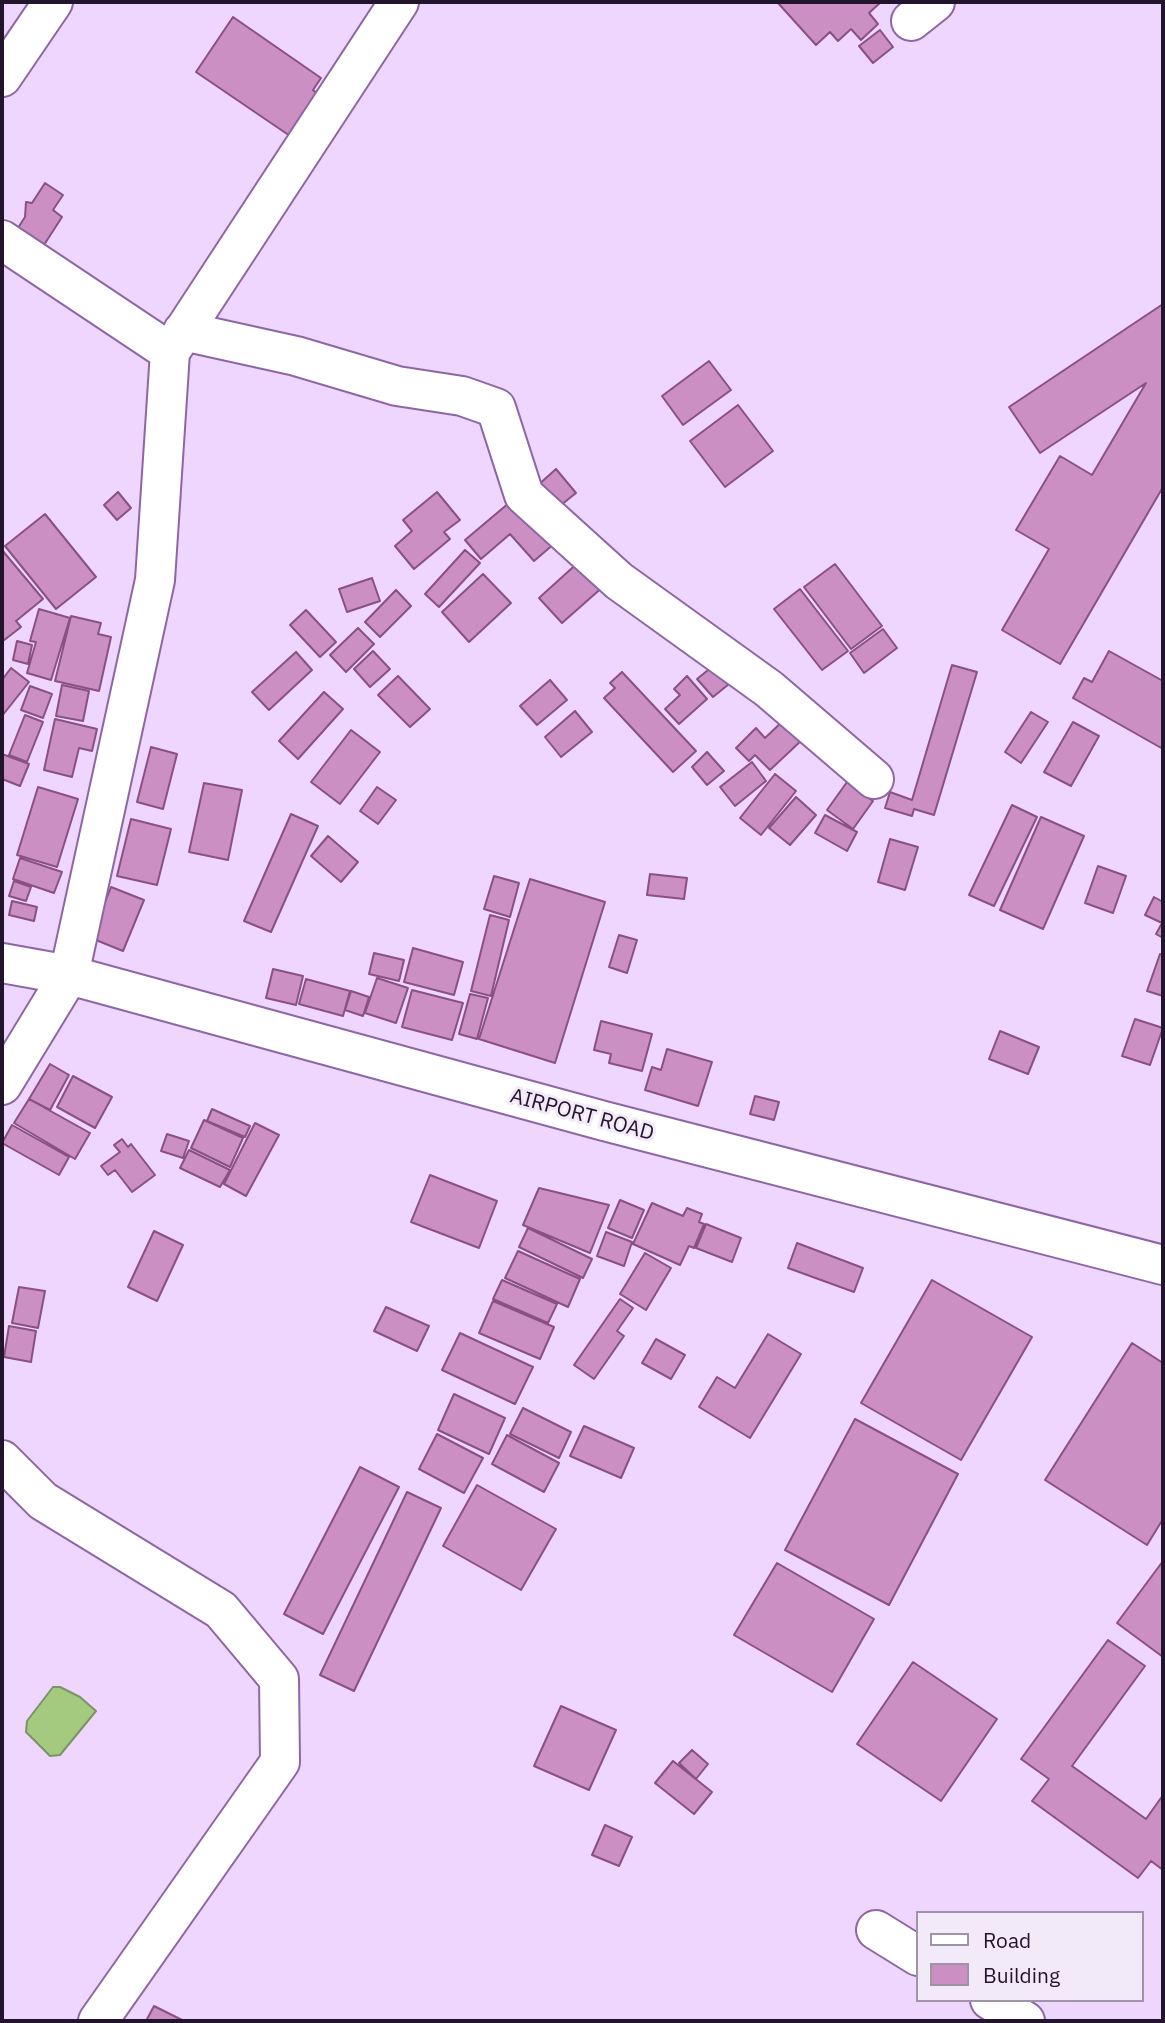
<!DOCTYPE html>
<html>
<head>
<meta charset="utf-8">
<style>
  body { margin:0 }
  #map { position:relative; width:1165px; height:2023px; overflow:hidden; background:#eed6ff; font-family:"IBM Plex Sans",sans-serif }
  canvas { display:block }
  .frame { position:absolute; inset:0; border:4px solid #23142d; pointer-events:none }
  .legend { position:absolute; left:916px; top:1911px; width:228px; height:91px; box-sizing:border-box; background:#f2eaf8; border:2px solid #9f94a7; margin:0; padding:9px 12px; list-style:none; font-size:21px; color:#23142d }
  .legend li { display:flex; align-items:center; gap:14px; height:35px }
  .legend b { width:35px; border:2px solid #9f94a7 }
</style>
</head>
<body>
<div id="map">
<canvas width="1165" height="2023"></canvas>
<div class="frame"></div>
<ul class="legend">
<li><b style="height:9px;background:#fff"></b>Road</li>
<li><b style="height:19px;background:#cc8fc4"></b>Building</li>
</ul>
</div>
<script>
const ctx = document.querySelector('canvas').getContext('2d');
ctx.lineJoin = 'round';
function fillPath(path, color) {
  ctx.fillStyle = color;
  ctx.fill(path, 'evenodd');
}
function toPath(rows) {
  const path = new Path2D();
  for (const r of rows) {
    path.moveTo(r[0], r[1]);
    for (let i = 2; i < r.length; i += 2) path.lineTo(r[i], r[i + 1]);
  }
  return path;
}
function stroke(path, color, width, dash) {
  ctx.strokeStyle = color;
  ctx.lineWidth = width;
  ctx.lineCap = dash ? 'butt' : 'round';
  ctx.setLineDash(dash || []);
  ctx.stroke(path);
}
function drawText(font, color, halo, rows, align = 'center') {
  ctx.font = font + ' "IBM Plex Sans",sans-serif';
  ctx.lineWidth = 6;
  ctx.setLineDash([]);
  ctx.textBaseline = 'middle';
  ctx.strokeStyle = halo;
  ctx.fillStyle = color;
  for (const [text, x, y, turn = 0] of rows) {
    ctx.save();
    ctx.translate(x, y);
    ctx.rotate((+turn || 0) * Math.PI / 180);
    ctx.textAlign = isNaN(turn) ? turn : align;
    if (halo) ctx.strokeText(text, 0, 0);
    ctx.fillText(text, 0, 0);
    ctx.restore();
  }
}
const water = toPath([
  [53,1687,60,1687,80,1697,96,1711,60,1755,50,1756,26,1732,27,1721,53,1687]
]);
const building = toPath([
  [881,2,869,13,878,24,861,40,851,29,838,41,830,32,816,45,778,3,881,2],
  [233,17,321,78,313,90,322,97,293,138,196,72,233,17],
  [880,30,893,47,873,63,859,46,880,30],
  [45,183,63,195,53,210,62,217,42,248,16,231,25,217,26,202,32,203,45,183],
  [1163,304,1163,487,1060,664,1002,630,1049,549,1016,530,1060,456,1092,475,1146,383,1040,453,1009,407,1163,304],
  [709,361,731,390,683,425,662,396,709,361],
  [738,405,773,451,725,487,690,441,738,405],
  [556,469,576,493,556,509,537,486,556,469],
  [118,492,131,508,117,520,104,505,118,492],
  [437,492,460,520,444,532,450,539,414,569,395,546,412,531,403,520,437,492],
  [516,497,555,543,534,561,510,534,481,559,465,540,516,497],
  [45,514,96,577,56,609,5,546,45,514],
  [2,550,43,599,16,621,21,627,3,641,2,550],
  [465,550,480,563,439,607,425,594,465,550],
  [582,559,605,585,562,623,539,598,582,559],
  [835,564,882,626,851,649,804,587,835,564],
  [483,574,511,603,469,642,442,612,483,574],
  [372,578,380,601,347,612,339,589,372,578],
  [800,589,848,651,822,670,774,609,800,589],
  [396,590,411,606,380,637,365,622,396,590],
  [39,609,70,618,51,680,27,673,36,642,30,641,39,609],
  [306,610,336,642,320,657,290,625,306,610],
  [71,616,101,623,98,634,111,637,99,691,55,681,71,616],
  [358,628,374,644,346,672,330,655,358,628],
  [883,629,897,648,864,673,850,653,883,629],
  [17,641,32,645,28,664,13,660,17,641],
  [373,651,390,669,370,687,354,669,373,651],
  [1109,651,1163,681,1163,749,1073,698,1084,678,1092,682,1109,651],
  [296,652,312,670,269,710,252,692,296,652],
  [952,665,977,672,934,815,914,809,912,816,885,808,890,792,912,800,952,665],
  [713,666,729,684,713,697,697,679,713,666],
  [11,668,29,682,2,716,2,680,11,668],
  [622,672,696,751,673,772,604,698,615,688,610,683,622,672],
  [398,676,430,709,410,727,378,695,398,676],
  [687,676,707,699,679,724,665,709,680,695,674,689,687,676],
  [550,680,567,700,537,725,520,706,550,680],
  [62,685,89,691,83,721,56,716,62,685],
  [30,686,52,694,43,718,21,710,30,686],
  [324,692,343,709,298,759,279,741,324,692],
  [575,711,592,732,561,757,545,737,575,711],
  [1031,712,1048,722,1021,763,1005,752,1031,712],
  [25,715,43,722,27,762,9,755,25,715],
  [786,718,804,738,770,770,755,755,749,761,736,748,756,728,765,738,786,718],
  [55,719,97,729,92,751,79,748,72,777,44,770,55,719],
  [1073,722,1099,736,1071,786,1044,772,1073,722],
  [351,730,380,752,340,804,311,782,351,730],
  [151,747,177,754,163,809,137,802,151,747],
  [707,752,724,771,707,785,692,767,707,752],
  [2,754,29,764,20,786,2,779,2,754],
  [752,762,766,781,735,806,720,787,752,762],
  [775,774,796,791,761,835,740,818,775,774],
  [847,782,873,801,853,829,827,810,847,782],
  [204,783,242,790,228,860,189,852,204,783],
  [38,787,78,799,57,867,17,855,38,787],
  [377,787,396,800,378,824,360,811,377,787],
  [796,797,816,815,790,845,769,828,796,797],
  [1012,805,1037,817,994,906,969,895,1012,805],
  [291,814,318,826,271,932,244,921,291,814],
  [825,815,857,832,847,851,815,833,825,815],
  [1041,817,1084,836,1043,929,1000,910,1041,817],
  [131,819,171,829,157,885,117,876,131,819],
  [328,836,358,862,341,882,311,856,328,836],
  [890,839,918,847,905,890,878,882,890,839],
  [20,858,62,872,54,893,13,879,20,858],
  [1098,866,1126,876,1113,913,1085,903,1098,866],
  [650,874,687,878,684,899,647,895,650,874],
  [494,876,519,883,510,917,484,909,494,876],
  [530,879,605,902,555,1063,479,1039,530,879],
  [14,881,31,887,26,901,9,896,14,881],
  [111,887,144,900,123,951,91,938,111,887],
  [1154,897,1163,902,1163,938,1156,934,1162,923,1145,915,1154,897],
  [12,901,37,907,34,921,9,915,12,901],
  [490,915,509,920,491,996,471,991,490,915],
  [619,935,637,940,627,973,609,967,619,935],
  [413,948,463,962,454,995,404,982,413,948],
  [374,953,404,960,399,981,369,974,374,953],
  [1160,954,1163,955,1163,996,1147,991,1160,954],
  [273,969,303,976,296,1005,266,998,273,969],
  [377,978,408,988,396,1023,365,1013,377,978],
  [306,979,350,991,343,1016,299,1004,306,979],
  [412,990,463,1003,452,1040,402,1027,412,990],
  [351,991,369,997,363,1016,345,1010,351,991],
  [470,994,488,998,477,1039,459,1034,470,994],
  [1135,1019,1163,1028,1150,1065,1122,1056,1135,1019],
  [601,1021,652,1034,642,1071,609,1063,611,1054,594,1050,601,1021],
  [1000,1031,1039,1047,1028,1074,989,1059,1000,1031],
  [667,1049,712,1062,698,1106,645,1090,652,1067,661,1070,667,1049],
  [50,1064,69,1075,50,1110,29,1099,50,1064],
  [73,1076,112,1097,95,1128,57,1107,73,1076],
  [755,1096,779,1102,774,1120,750,1114,755,1096],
  [29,1099,90,1133,75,1159,14,1123,29,1099],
  [212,1109,250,1126,245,1137,207,1121,212,1109],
  [204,1120,243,1138,230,1167,191,1148,204,1120],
  [255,1123,279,1135,246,1196,224,1184,255,1123],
  [12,1125,69,1157,59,1175,2,1143,12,1125],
  [167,1134,189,1141,183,1158,161,1151,167,1134],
  [122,1139,128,1147,131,1144,155,1175,132,1192,115,1170,108,1175,101,1166,120,1152,114,1145,122,1139],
  [189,1150,230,1170,220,1187,180,1168,189,1150],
  [430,1175,497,1201,479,1248,411,1222,430,1175],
  [539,1188,609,1205,590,1253,523,1225,539,1188],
  [620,1200,644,1210,632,1238,608,1228,620,1200],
  [652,1203,683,1216,687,1208,702,1214,699,1222,704,1224,694,1248,689,1246,680,1265,633,1244,652,1203],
  [706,1224,741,1238,732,1262,696,1248,706,1224],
  [528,1228,592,1259,583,1278,519,1247,528,1228],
  [154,1231,183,1245,157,1301,128,1287,154,1231],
  [606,1232,632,1242,624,1266,597,1256,606,1232],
  [797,1243,863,1268,854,1292,788,1268,797,1243],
  [518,1251,580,1279,568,1307,505,1278,518,1251],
  [645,1253,671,1268,646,1310,620,1294,645,1253],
  [502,1280,557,1304,548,1323,493,1299,502,1280],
  [932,1280,1032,1337,961,1460,861,1403,932,1280],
  [19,1287,45,1291,38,1328,12,1323,19,1287],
  [620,1299,633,1308,617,1331,624,1336,594,1379,574,1365,620,1299],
  [493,1301,554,1327,540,1359,479,1333,493,1301],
  [386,1307,429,1326,417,1351,374,1331,386,1307],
  [9,1326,36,1331,31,1362,4,1357,9,1326],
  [460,1333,533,1367,515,1404,442,1370,460,1333],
  [768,1334,801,1354,750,1438,699,1407,717,1377,735,1388,768,1334],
  [656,1339,685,1355,671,1379,642,1363,656,1339],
  [1132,1343,1163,1363,1163,1519,1147,1545,1045,1480,1132,1343],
  [454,1394,505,1418,489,1454,438,1430,454,1394],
  [523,1408,571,1432,559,1458,510,1434,523,1408],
  [855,1419,958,1474,889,1605,785,1550,855,1419],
  [584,1426,634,1448,621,1478,570,1456,584,1426],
  [437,1434,483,1458,464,1493,419,1469,437,1434],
  [507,1435,559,1463,544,1492,492,1464,507,1435],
  [360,1467,399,1487,323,1634,284,1614,360,1467],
  [477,1485,556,1529,521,1590,443,1546,477,1485],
  [407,1492,441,1508,354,1691,320,1675,407,1492],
  [1163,1561,1163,1657,1117,1623,1163,1561],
  [777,1563,874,1619,832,1692,734,1635,777,1563],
  [1108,1640,1145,1666,1072,1766,1146,1819,1163,1795,1163,1870,1151,1861,1138,1878,1032,1801,1049,1779,1021,1759,1108,1640],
  [913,1662,997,1719,941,1801,857,1744,913,1662],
  [561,1706,616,1730,589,1790,534,1766,561,1706],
  [692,1750,708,1764,696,1779,679,1763,692,1750],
  [673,1761,712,1792,694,1814,655,1783,673,1761],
  [605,1825,632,1837,619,1866,592,1855,605,1825],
  [154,2006,184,2021,146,2021,154,2006]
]);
const minor = toPath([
  [911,21,935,2],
  [2,77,53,2],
  [2,240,170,352],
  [183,331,296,356,397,386,462,396,496,408,524,495,619,581,769,689,874,779],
  [2,1085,69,975,155,580,170,352,399,2],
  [2,1460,43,1501,221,1610,279,1679,280,1762,98,2021],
  [876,1930,918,1956],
  [990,2000,1025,2021]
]);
const secondary = toPath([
  [2,963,69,975,604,1121,1163,1265]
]);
const streetNames = [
  ["AIRPORT ROAD",582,1115,15]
];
fillPath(water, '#a3ca7f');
stroke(water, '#7d9366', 2);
fillPath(building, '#cc8fc4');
stroke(building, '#895182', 2);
stroke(minor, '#8d67a5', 42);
stroke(secondary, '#8d67a5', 42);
stroke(minor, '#fff', 38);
stroke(secondary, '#fff', 38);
drawText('21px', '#23142d', '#f2eaf8', streetNames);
</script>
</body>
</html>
